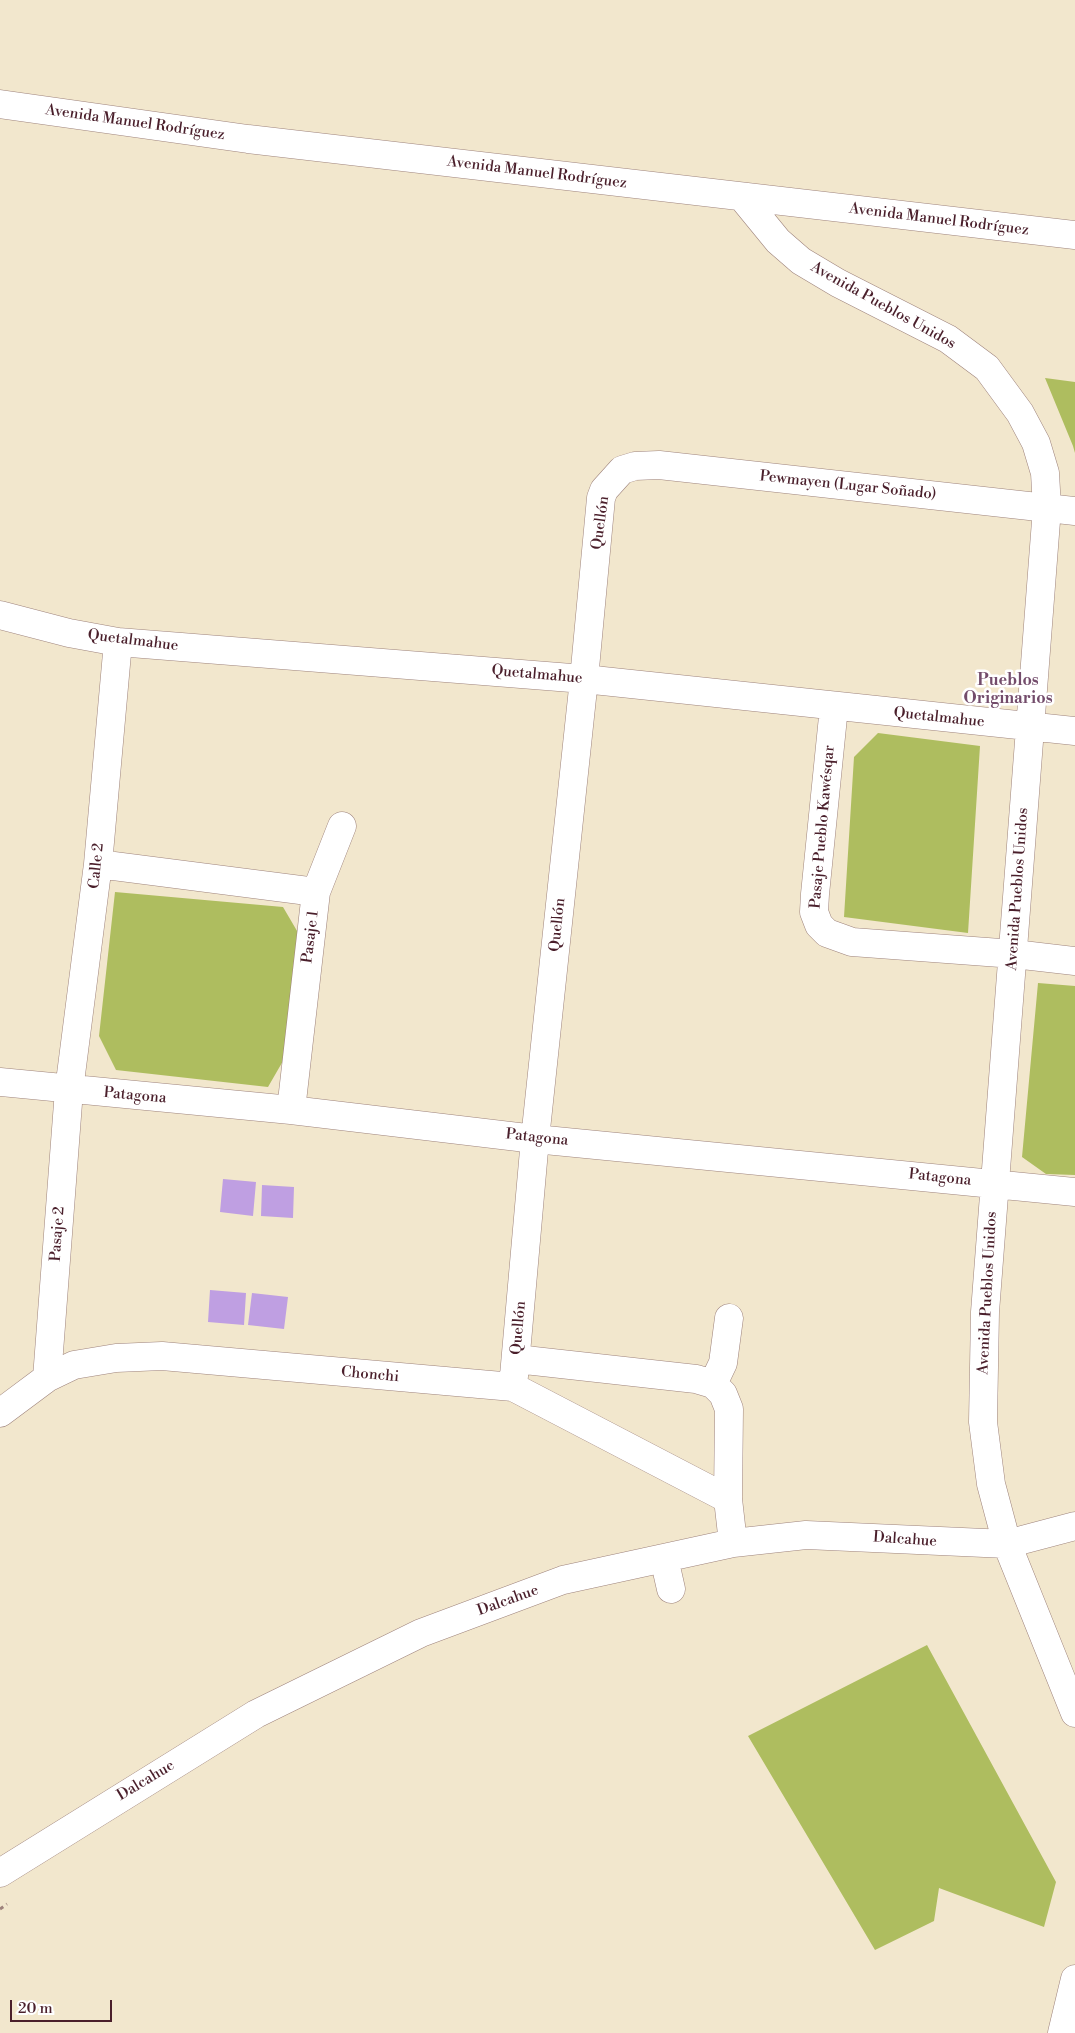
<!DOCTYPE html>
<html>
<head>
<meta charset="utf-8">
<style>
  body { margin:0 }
  #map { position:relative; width:1075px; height:2033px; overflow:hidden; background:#f2e7cd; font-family:"Libre Bodoni",serif }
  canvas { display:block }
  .scale { position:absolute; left:10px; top:2000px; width:102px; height:22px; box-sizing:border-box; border:2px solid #4a1f2b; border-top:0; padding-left:6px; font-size:15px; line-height:18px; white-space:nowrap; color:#4a1f2b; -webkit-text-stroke:4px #fff; paint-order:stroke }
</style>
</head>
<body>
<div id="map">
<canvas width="1075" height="2033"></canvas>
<div class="scale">20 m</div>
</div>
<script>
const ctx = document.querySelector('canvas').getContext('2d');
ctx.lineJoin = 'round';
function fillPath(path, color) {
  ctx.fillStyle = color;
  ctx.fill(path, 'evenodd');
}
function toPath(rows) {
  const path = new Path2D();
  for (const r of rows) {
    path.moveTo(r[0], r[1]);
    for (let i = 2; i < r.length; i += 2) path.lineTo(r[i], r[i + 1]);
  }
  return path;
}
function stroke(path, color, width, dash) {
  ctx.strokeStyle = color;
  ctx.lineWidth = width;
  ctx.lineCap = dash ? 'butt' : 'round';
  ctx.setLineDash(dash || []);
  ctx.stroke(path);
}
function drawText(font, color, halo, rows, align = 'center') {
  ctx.font = font + ' "Libre Bodoni",serif';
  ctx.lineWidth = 5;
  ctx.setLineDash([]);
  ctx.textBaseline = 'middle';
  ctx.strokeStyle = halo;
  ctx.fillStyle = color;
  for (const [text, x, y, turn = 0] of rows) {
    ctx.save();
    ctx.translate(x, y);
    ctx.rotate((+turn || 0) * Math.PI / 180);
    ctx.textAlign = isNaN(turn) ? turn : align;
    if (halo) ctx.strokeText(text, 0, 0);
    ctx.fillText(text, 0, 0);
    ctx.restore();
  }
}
const green = toPath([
  [1045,378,1075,382,1075,453,1073,446],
  [878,733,980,746,968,933,844,917,854,757],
  [115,892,283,907,300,936,283,1061,268,1087,116,1070,99,1036],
  [1038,983,1075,986,1075,1175,1046,1174,1022,1157],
  [927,1645,1056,1882,1044,1927,939,1888,934,1921,875,1950,748,1736]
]);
const building = toPath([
  [223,1179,256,1182,253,1216,220,1212],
  [262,1185,294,1187,293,1218,261,1216],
  [210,1290,246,1293,244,1325,208,1322],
  [252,1293,288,1297,284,1329,248,1325]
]);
const path = toPath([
  [0,1909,7,1904]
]);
const minor = toPath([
  [0,104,248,139,1075,235],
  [742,197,778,241,801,261,838,283,948,339,987,368,1020,413,1036,443,1045,473,1047,508,985,1312,983,1422,991,1484,1007,1544,1075,1713],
  [0,615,69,633,118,642,584,679,1075,731],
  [834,707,815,894,814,912,819,925,827,933,852,942,1014,954,1075,961],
  [98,864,316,892,291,1110],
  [316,892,342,826],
  [0,1082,291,1110,535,1139,1075,1192],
  [516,1359,696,1379,713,1384,723,1394,729,1409,728,1499,733,1543],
  [47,1378,69,1090,98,864,118,642],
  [713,1384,723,1363,729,1318],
  [513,1387,535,1139,584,679,601,498,604,490,622,470,635,466,659,465,1075,511],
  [0,1413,47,1378,74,1365,116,1358,162,1356,513,1387,728,1499],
  [664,1558,671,1589],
  [0,1873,256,1714,421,1633,563,1580,733,1543,806,1535,1007,1544,1075,1526],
  [1062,2033,1075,1979]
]);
const streetNames = [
  ["Avenida Manuel Rodríguez",135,123,8],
  ["Avenida Manuel Rodríguez",537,173,7],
  ["Avenida Manuel Rodríguez",939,220,7],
  ["Avenida Pueblos Unidos",883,306,29],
  ["Pewmayen (Lugar Soñado)",848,486,6],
  ["Quellón",601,523,-82],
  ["Quetalmahue",133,641,7],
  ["Quetalmahue",537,675,5],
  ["Quetalmahue",939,718,6],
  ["Pasaje Pueblo Kawésqar",823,827,-85],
  ["Calle 2",97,866,-84],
  ["Avenida Pueblos Unidos",1018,889,-86],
  ["Quellón",558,925,-84],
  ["Pasaje 1",311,937,-83],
  ["Patagona",135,1096,5],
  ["Patagona",537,1138,6],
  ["Patagona",940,1178,6],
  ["Pasaje 2",58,1234,-86],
  ["Avenida Pueblos Unidos",988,1293,-87],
  ["Quellón",519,1328,-85],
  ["Chonchi",370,1375,5],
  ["Dalcahue",905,1540,4],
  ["Dalcahue",508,1601,-20],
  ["Dalcahue",146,1781,-31]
];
const neighbourhoodNames = [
  ["Pueblos",1008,681],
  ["Originarios",1008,699]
];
fillPath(green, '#aebd5f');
fillPath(building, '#bf9fe2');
stroke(minor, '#9e837c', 29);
stroke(path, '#9e837c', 3, [4, 4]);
stroke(minor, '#fff', 28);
drawText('15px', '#4a1f2b', '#fff', streetNames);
drawText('bold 16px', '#734c6b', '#fff', neighbourhoodNames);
</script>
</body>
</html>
